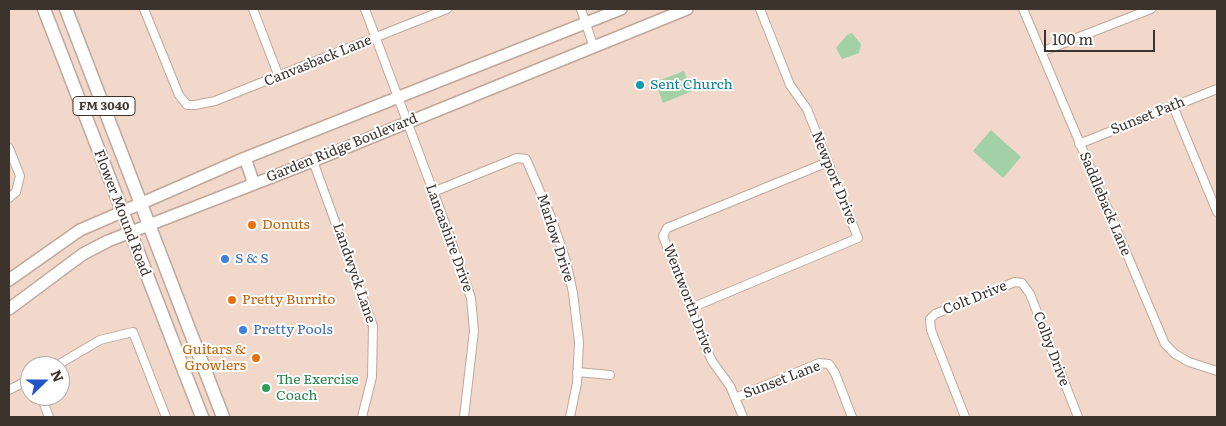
<!DOCTYPE html>
<html>
<head>
<meta charset="utf-8">
<style>
  body { margin:0 }
  #map { position:relative; width:1226px; height:426px; overflow:hidden; background:#f1d8ca; font-family:Literata,serif }
  canvas { display:block }
  .frame { position:absolute; inset:0; border:10px solid #3c332d; pointer-events:none }
  .north { position:absolute; left:20px; top:356px; width:50px; height:50px; box-sizing:border-box; background:#fff; border:1px solid #b1adab; border-radius:50%; rotate:68deg; font-size:14px; font-weight:700; line-height:20px; text-align:center; color:#3c332d }
  .north::after { content:''; display:block; margin:auto; width:18px; height:22px; background:#2156c3; clip-path:polygon(50% 0,100% 100%,50% 72%,0 100%) }
  .scale { position:absolute; left:1044px; top:30px; width:111px; height:22px; box-sizing:border-box; border:2px solid #3c332d; border-top:0; padding-left:6px; font-size:15px; line-height:18px; white-space:nowrap; color:#3c332d; -webkit-text-stroke:4px #fff; paint-order:stroke }
</style>
</head>
<body>
<div id="map">
<canvas width="1226" height="426"></canvas>
<div class="frame"></div>
<div class="north">N</div>
<div class="scale">100 m</div>
</div>
<script>
const ctx = document.querySelector('canvas').getContext('2d');
ctx.lineJoin = 'round';
function fillPath(path, color) {
  ctx.fillStyle = color;
  ctx.fill(path, 'evenodd');
}
function toPath(rows) {
  const path = new Path2D();
  for (const r of rows) {
    path.moveTo(r[0], r[1]);
    for (let i = 2; i < r.length; i += 2) path.lineTo(r[i], r[i + 1]);
  }
  return path;
}
function stroke(path, color, width, dash) {
  ctx.strokeStyle = color;
  ctx.lineWidth = width;
  ctx.lineCap = dash ? 'butt' : 'round';
  ctx.setLineDash(dash || []);
  ctx.stroke(path);
}
function drawText(font, color, halo, rows, align = 'center') {
  ctx.font = font + ' Literata,serif';
  ctx.lineWidth = 4;
  ctx.setLineDash([]);
  ctx.textBaseline = 'middle';
  ctx.strokeStyle = halo;
  ctx.fillStyle = color;
  for (const [text, x, y, turn = 0] of rows) {
    ctx.save();
    ctx.translate(x, y);
    ctx.rotate((+turn || 0) * Math.PI / 180);
    ctx.textAlign = isNaN(turn) ? turn : align;
    if (halo) ctx.strokeText(text, 0, 0);
    ctx.fillText(text, 0, 0);
    ctx.restore();
  }
}
const green = toPath([
  [852,33,861,44,859,53,842,59,836,48,847,35],
  [684,71,692,91,663,103,655,82],
  [991,130,1021,157,1003,178,973,151]
]);
const street = toPath([
  [144,9,179,95,187,105,195,105,215,101,447,9],
  [253,9,279,77],
  [365,9,442,215,471,298,474,331,464,417],
  [581,9,593,45],
  [1023,9,1165,344,1175,354,1189,362,1217,371],
  [1041,52,1151,9],
  [1173,106,1217,212],
  [1079,144,1217,89],
  [9,148,20,176,16,192,9,198],
  [313,161,373,326,372,377,362,417],
  [433,192,517,158,526,159,551,217,566,261,573,293,579,342,577,383,570,417],
  [691,308,858,238,807,109,790,85,760,9],
  [56,366,100,340,133,332,166,417],
  [577,372,610,375],
  [9,390,30,379],
  [41,396,49,417],
  [735,398,819,363,829,364,835,373,852,417],
  [743,417,730,386,712,361,705,346,663,236,667,228,828,162],
  [965,417,931,330,930,319,935,314,1015,282,1022,283,1030,294,1078,417]
]);
const secondary = toPath([
  [245,158,254,184],
  [9,280,80,230,101,221,245,158,621,9],
  [9,309,83,254,108,241,313,161,687,9]
]);
const primary = toPath([
  [44,9,202,417],
  [66,9,223,417]
]);
const markers = [
  [640,85,5,"#0f9aa8"],
  [252,225,5,"#e8710a"],
  [225,259,5,"#3f7fe0"],
  [232,300,5,"#e8710a"],
  [243,330,5,"#3f7fe0"],
  [256,358,5,"#e8710a"],
  [266,388,5,"#2e9e5b"]
];
const shields = [
  [104,106,62]
];
const shieldNames = [
  ["FM 3040",104,106]
];
const streetNames = [
  ["Canvasback Lane",318,61,-22],
  ["Sunset Path",1148,116,-22],
  ["Garden Ridge Boulevard",342,148,-22],
  ["Newport Drive",834,178,68],
  ["Saddleback Lane",1105,204,67],
  ["Flower Mound Road",122,213,69],
  ["Lancashire Drive",449,238,70],
  ["Marlow Drive",555,238,72],
  ["Landwyck Lane",354,273,71],
  ["Colt Drive",975,298,-22],
  ["Wentworth Drive",688,299,69],
  ["Colby Drive",1051,349,69],
  ["Sunset Lane",782,380,-21]
];
const cultureNames = [
  ["Sent Church",650,85]
];
const foodNames = [
  ["Donuts",262,225],
  ["Pretty Burrito",242,300],
  ["Guitars &",246,350,"right"],
  ["Growlers",246,366,"right"]
];
const shopNames = [
  ["S & S",235,259],
  ["Pretty Pools",253,330]
];
const leisureNames = [
  ["The Exercise",276,380],
  ["Coach",276,396]
];
fillPath(green, '#a3d1a7');
stroke(street, '#bfa799', 10);
stroke(secondary, '#bfa799', 14);
stroke(primary, '#bfa799', 15);
stroke(street, '#fff', 8);
stroke(secondary, '#fff', 11);
stroke(primary, '#fff', 12);
for (const [x, y, r, color] of markers) {
  const dot = new Path2D();
  dot.arc(x, y, r, 0, 2 * Math.PI);
  ctx.fillStyle = color;
  ctx.fill(dot);
  stroke(dot, '#fff', 2);
}
for (const [x, y, w] of shields) {
  const box = new Path2D();
  box.roundRect(x - w / 2, y - 9.5, w, 19, 4);
  ctx.fillStyle = '#fff';
  ctx.fill(box);
  stroke(box, '#3c332d', 1);
}
drawText('bold 12px', '#3c332d', null, shieldNames);
drawText('14px', '#3c332d', '#fff', streetNames);
drawText('14px', '#0d838f', '#fff', cultureNames, 'left');
drawText('14px', '#c56008', '#fff', foodNames, 'left');
drawText('14px', '#366cbe', '#fff', shopNames, 'left');
drawText('14px', '#27864d', '#fff', leisureNames, 'left');
</script>
</body>
</html>
